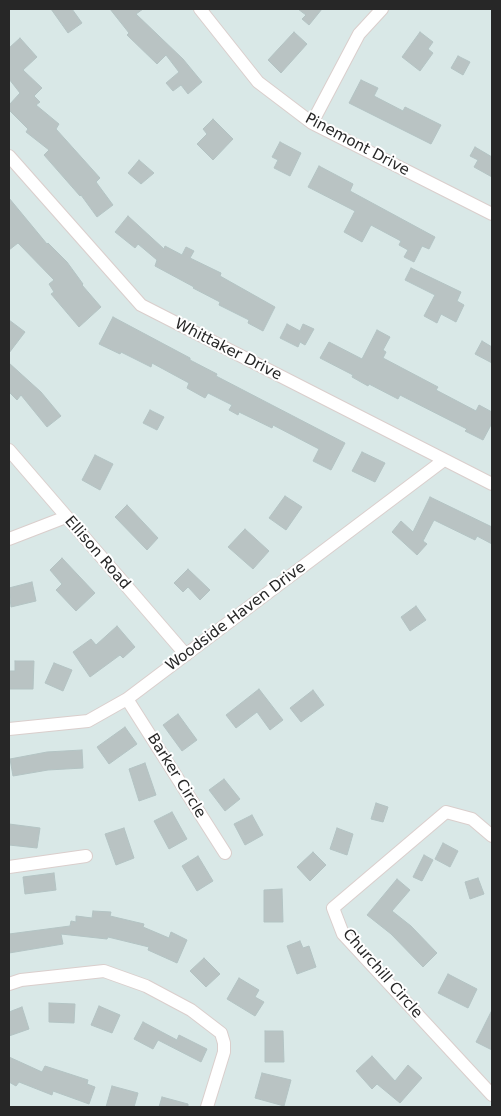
<!DOCTYPE html>
<html>
<head>
<meta charset="utf-8">
<style>
  body { margin:0 }
  #map { position:relative; width:501px; height:1116px; overflow:hidden; background:#d9e8e7; font-family:"DejaVu Sans",sans-serif }
  canvas { display:block }
  .frame { position:absolute; inset:0; border:10px solid #272727; pointer-events:none }
</style>
</head>
<body>
<div id="map">
<canvas width="501" height="1116"></canvas>
<div class="frame"></div>
</div>
<script>
const ctx = document.querySelector('canvas').getContext('2d');
ctx.lineJoin = 'round';
function fillPath(path, color) {
  ctx.fillStyle = color;
  ctx.fill(path, 'evenodd');
}
function toPath(rows) {
  const path = new Path2D();
  for (const r of rows) {
    path.moveTo(r[0], r[1]);
    for (let i = 2; i < r.length; i += 2) path.lineTo(r[i], r[i + 1]);
  }
  return path;
}
function stroke(path, color, width, dash) {
  ctx.strokeStyle = color;
  ctx.lineWidth = width;
  ctx.lineCap = dash ? 'butt' : 'round';
  ctx.setLineDash(dash || []);
  ctx.stroke(path);
}
function drawText(font, color, halo, rows, align = 'center') {
  ctx.font = font + ' "DejaVu Sans",sans-serif';
  ctx.lineWidth = 4;
  ctx.setLineDash([]);
  ctx.textBaseline = 'middle';
  ctx.strokeStyle = halo;
  ctx.fillStyle = color;
  for (const [text, x, y, turn = 0] of rows) {
    ctx.save();
    ctx.translate(x, y);
    ctx.rotate((+turn || 0) * Math.PI / 180);
    ctx.textAlign = isNaN(turn) ? turn : align;
    if (halo) ctx.strokeText(text, 0, 0);
    ctx.fillText(text, 0, 0);
    ctx.restore();
  }
}
const building = toPath([
  [51,9,72,9,82,23,68,33,51,9],
  [110,9,143,9,136,14,183,59,202,82,188,94,181,85,173,91,166,83,179,72,166,55,157,64,127,35,129,33,110,9],
  [298,9,322,9,309,25,302,19,306,15,298,9],
  [294,32,307,44,281,73,268,60,294,32],
  [420,32,433,42,428,49,433,53,420,71,402,57,420,32],
  [20,38,37,57,23,70,42,88,34,96,40,102,36,105,59,124,56,129,100,178,96,182,113,205,97,217,81,195,80,196,44,155,49,150,26,132,28,129,9,110,9,105,20,93,9,79,9,48,20,38],
  [458,56,470,62,463,75,451,68,458,56],
  [361,80,378,88,374,96,403,111,405,107,441,125,431,144,349,103,361,80],
  [213,119,233,139,213,160,197,144,207,134,203,129,213,119],
  [280,142,301,153,290,176,274,168,278,160,272,157,280,142],
  [475,147,492,157,492,177,474,167,478,160,470,156,475,147],
  [139,160,154,173,141,184,128,173,139,160],
  [319,166,353,184,350,191,435,237,429,249,422,246,414,262,404,257,408,250,399,245,401,241,371,225,362,242,344,232,355,211,308,187,319,166],
  [9,198,47,244,48,243,67,262,83,284,82,285,101,307,79,327,51,294,54,292,49,284,54,280,18,243,9,250,9,198],
  [128,216,164,249,165,246,182,255,186,247,194,251,190,258,221,273,220,276,275,307,263,331,248,323,249,320,219,305,220,302,193,288,194,287,155,266,157,260,138,244,135,248,115,232,128,216],
  [411,268,461,292,457,301,464,305,456,322,441,314,437,323,424,316,435,295,405,280,411,268],
  [113,317,190,358,190,360,217,374,216,376,345,443,331,470,313,461,319,449,273,425,272,428,239,412,238,415,229,410,232,405,208,393,205,398,187,388,189,383,152,363,151,367,121,352,120,354,99,344,113,317],
  [9,320,25,332,9,353,9,320],
  [287,324,300,331,303,324,314,329,305,345,300,342,298,347,280,338,287,324],
  [377,330,390,337,383,350,386,352,383,358,438,387,436,390,476,411,479,405,492,412,492,423,483,440,465,431,467,429,400,395,398,399,369,384,368,386,352,377,353,375,320,358,329,342,362,359,377,330],
  [482,341,492,347,492,363,475,354,482,341],
  [9,363,41,392,61,416,47,427,21,395,17,400,9,392,9,363],
  [150,410,164,417,157,430,143,423,150,410],
  [362,452,385,463,375,482,352,471,362,452],
  [95,455,113,464,100,490,82,480,95,455],
  [285,496,302,507,286,530,269,518,285,496],
  [430,497,492,527,492,544,477,536,475,540,434,520,423,541,427,544,417,555,392,532,401,521,413,532,430,497],
  [127,505,158,538,147,550,115,517,127,505],
  [245,529,269,551,253,569,228,547,245,529],
  [62,558,95,593,76,611,56,590,62,584,50,570,62,558],
  [188,569,210,590,200,600,188,587,183,592,174,583,188,569],
  [32,582,36,601,11,607,9,588,32,582],
  [416,606,426,620,410,631,401,617,416,606],
  [117,626,135,647,123,658,120,655,90,677,73,652,91,639,96,645,117,626],
  [15,661,34,661,33,689,9,689,9,671,15,671,15,661],
  [54,663,72,670,63,691,45,683,54,663],
  [259,689,283,720,270,730,257,712,236,728,226,715,259,689],
  [313,690,324,705,301,722,290,708,313,690],
  [178,714,197,740,182,751,163,725,178,714],
  [125,727,137,744,109,764,97,747,125,727],
  [82,750,83,768,48,770,13,776,10,759,47,752,82,750],
  [145,763,156,795,139,801,129,769,145,763],
  [224,779,240,799,225,811,209,790,224,779],
  [376,803,388,807,383,822,371,819,376,803],
  [172,812,187,839,169,849,154,821,172,812],
  [252,815,263,835,245,845,234,824,252,815],
  [9,824,40,828,37,848,9,845,9,824],
  [124,828,134,858,116,865,105,834,124,828],
  [337,828,353,834,347,855,330,849,337,828],
  [443,843,458,851,450,867,435,859,443,843],
  [313,852,326,865,310,881,297,867,313,852],
  [424,855,433,860,422,881,413,877,424,855],
  [198,856,213,881,197,891,182,866,198,856],
  [54,873,56,890,25,894,23,877,54,873],
  [478,878,484,894,470,899,465,882,478,878],
  [397,879,410,890,392,911,411,926,437,953,423,967,391,934,367,915,397,879],
  [282,889,283,922,264,922,264,890,282,889],
  [93,911,111,912,110,916,144,924,143,927,169,938,171,932,187,940,177,963,148,950,149,947,108,937,107,939,61,934,63,944,9,953,9,934,70,926,71,921,76,922,76,916,92,918,93,911],
  [300,941,303,948,309,946,316,967,297,974,287,946,300,941],
  [204,958,220,974,206,987,190,971,204,958],
  [448,974,477,989,468,1008,438,993,448,974],
  [239,978,259,990,255,997,264,1002,255,1016,227,999,239,978],
  [49,1003,75,1004,74,1023,49,1022,49,1003],
  [99,1006,120,1015,112,1033,91,1025,99,1006],
  [22,1007,29,1029,9,1036,9,1012,22,1007],
  [492,1010,492,1050,476,1042,492,1010],
  [143,1022,177,1040,179,1035,207,1049,201,1062,158,1040,153,1049,134,1039,143,1022],
  [265,1031,283,1031,284,1062,265,1062,265,1031],
  [372,1056,395,1081,408,1065,422,1078,400,1103,377,1084,372,1089,356,1071,372,1056],
  [9,1057,42,1072,45,1066,88,1080,87,1084,95,1087,89,1104,53,1091,52,1095,19,1082,16,1086,9,1082,9,1057],
  [262,1073,291,1080,284,1106,255,1098,262,1073],
  [112,1086,138,1093,134,1107,106,1107,112,1086],
  [162,1097,188,1104,188,1107,159,1107,162,1097]
]);
const minor = toPath([
  [200,9,258,82,312,123,492,214],
  [312,123,359,34,382,9],
  [9,156,141,305,492,484],
  [9,450,186,655],
  [9,539,66,517],
  [127,699,225,853],
  [9,729,88,721,127,699,444,460],
  [492,836,472,819,446,812,333,908,343,934,492,1095],
  [9,867,86,856],
  [9,984,21,980,104,971,146,986,191,1010,221,1033,224,1043,224,1052,207,1107]
]);
const streetNames = [
  ["Pinemont Drive",357,145,28],
  ["Whittaker Drive",228,350,27],
  ["Ellison Road",97,553,49],
  ["Woodside Haven Drive",236,617,-37],
  ["Barker Circle",176,776,58],
  ["Churchill Circle",382,974,49]
];
fillPath(building, '#b9c3c3');
stroke(building, '#b3c3c3', 1);
stroke(minor, '#dacecc', 14);
stroke(minor, '#fff', 12);
drawText('15px', '#272727', '#fff', streetNames);
</script>
</body>
</html>
